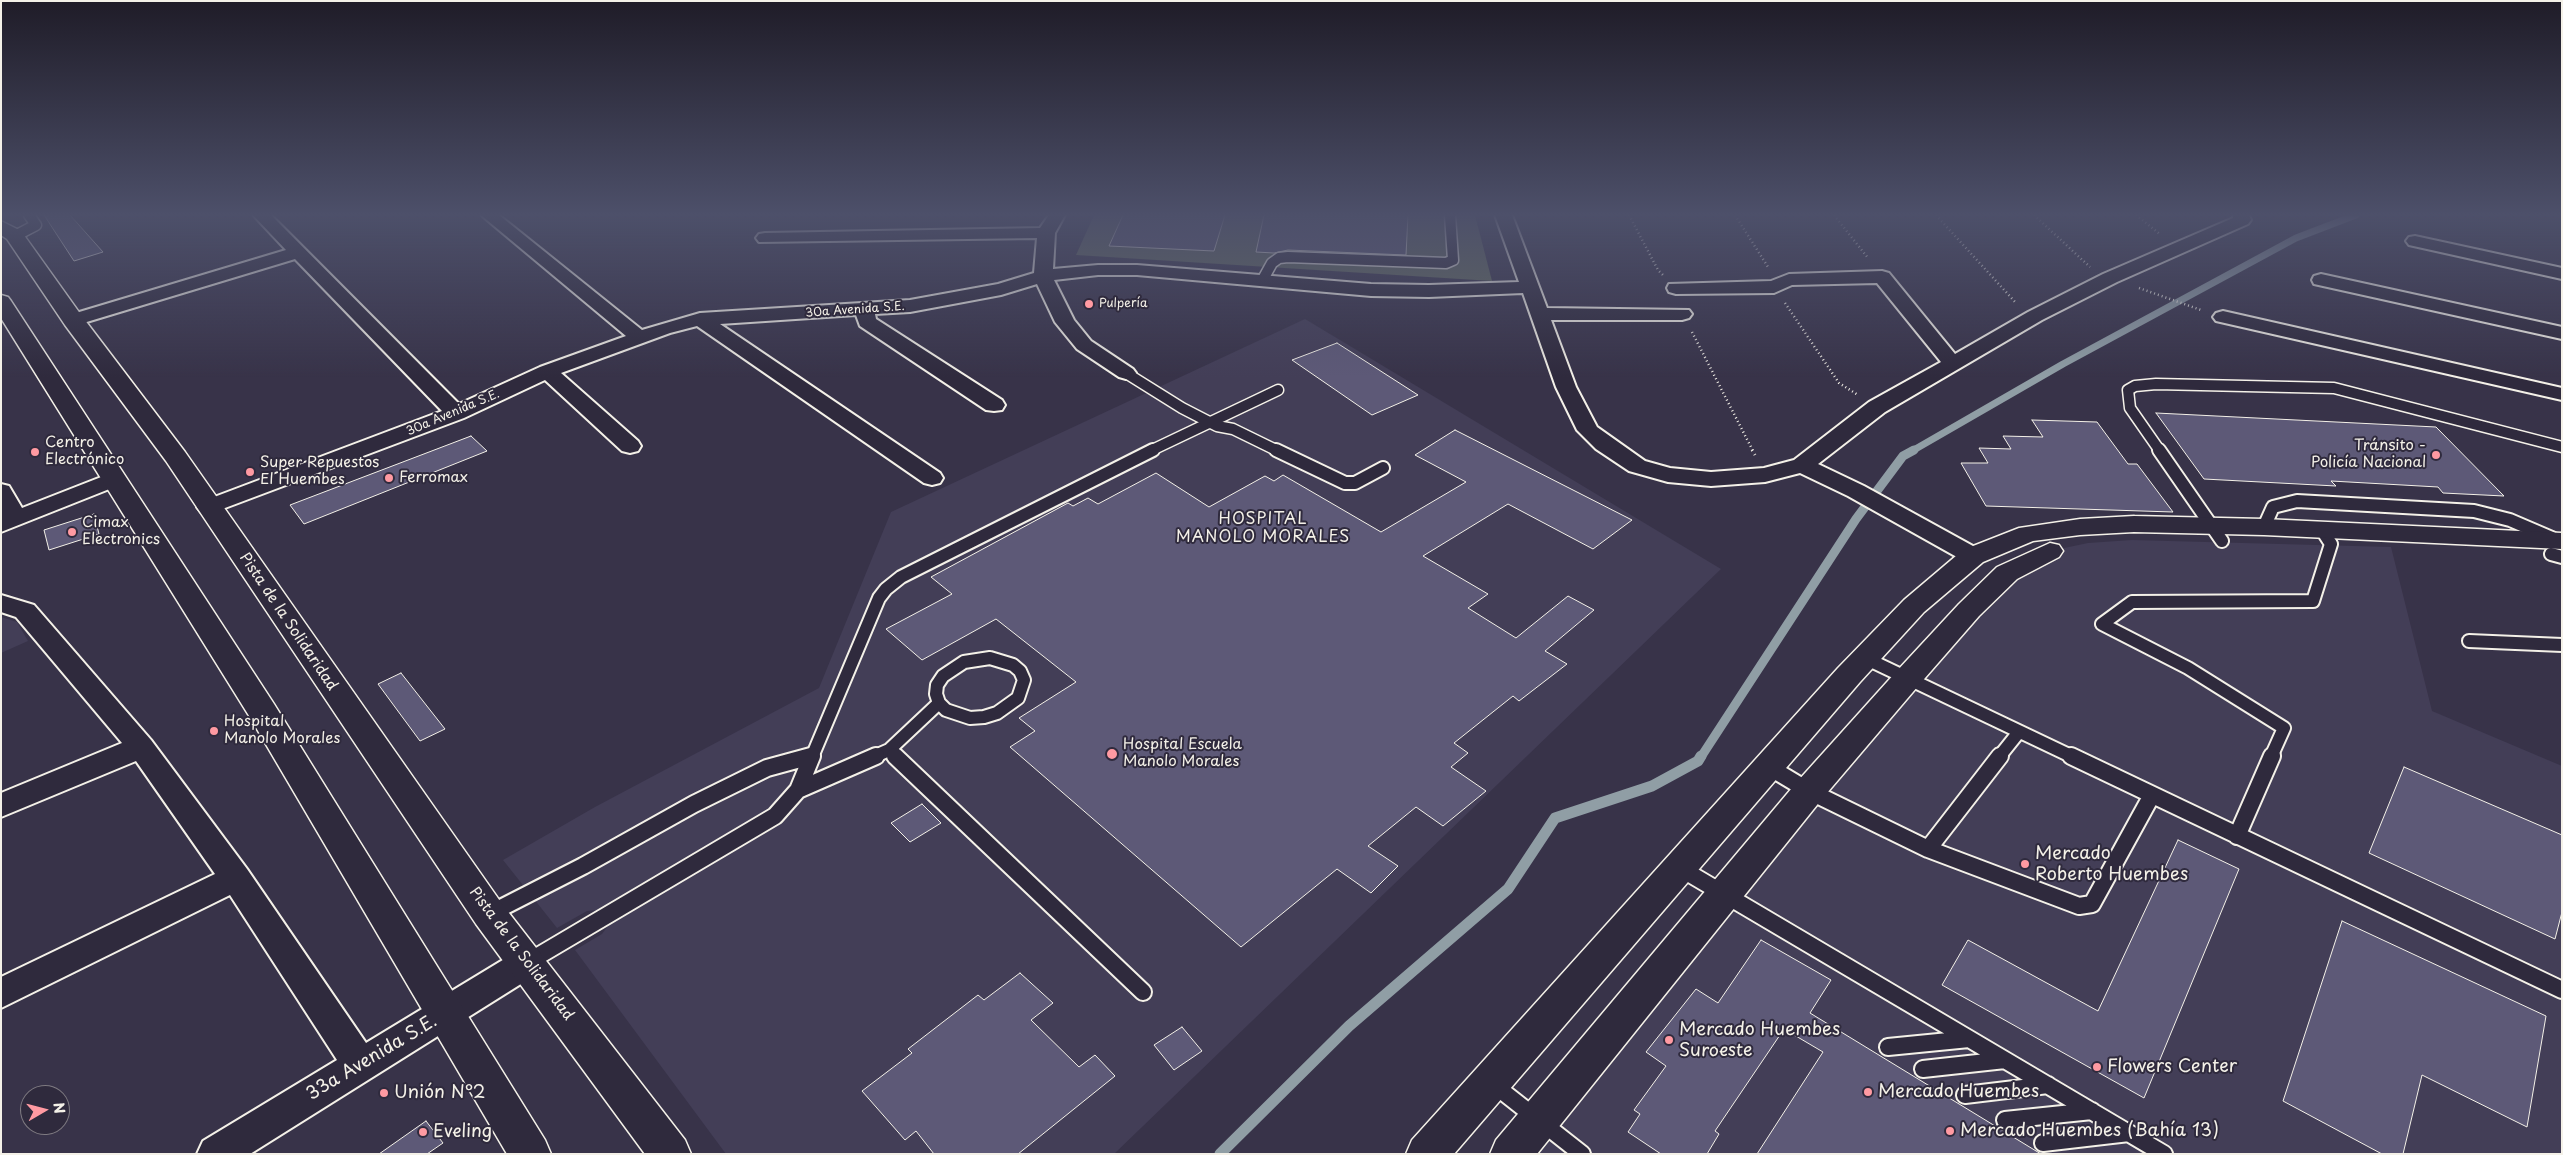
<!DOCTYPE html>
<html>
<head>
<meta charset="utf-8">
<style>
  body { margin:0 }
  #map { position:relative; width:2563px; height:1155px; overflow:hidden; background:#383349; font-family:"Playpen Sans",sans-serif }
  canvas { display:block }
  .frame { position:absolute; inset:0; border:2px solid #f4f1e8; pointer-events:none }
  .north { position:absolute; left:20px; top:1085px; width:50px; height:50px; box-sizing:border-box; background:#2f2a3d; border:1px solid #7e7a81; border-radius:50%; rotate:82deg; font-size:14px; font-weight:700; line-height:20px; text-align:center; color:#f4f1e8 }
  .north::after { content:''; display:block; margin:auto; width:18px; height:22px; background:#ff9aa2; clip-path:polygon(50% 0,100% 100%,50% 72%,0 100%) }
</style>
</head>
<body>
<div id="map">
<canvas width="2563" height="1155"></canvas>
<div class="frame"></div>
<div class="north">N</div>
</div>
<script>
const ctx = document.querySelector('canvas').getContext('2d');
ctx.lineJoin = 'round';
function fillPath(path, color) {
  ctx.fillStyle = color;
  ctx.fill(path, 'evenodd');
}
function toPath(rows) {
  const path = new Path2D();
  for (const r of rows) {
    path.moveTo(r[0], r[1]);
    for (let i = 2; i < r.length; i += 2) path.lineTo(r[i], r[i + 1]);
  }
  return path;
}
function stroke(path, color, width, dash) {
  ctx.strokeStyle = color;
  ctx.lineWidth = width;
  ctx.lineCap = dash ? 'butt' : 'round';
  ctx.setLineDash(dash || []);
  ctx.stroke(path);
}
function drawText(font, color, halo, rows, align = 'center') {
  ctx.font = font + ' "Playpen Sans",sans-serif';
  ctx.lineWidth = 4;
  ctx.setLineDash([]);
  ctx.textBaseline = 'middle';
  ctx.strokeStyle = halo;
  ctx.fillStyle = color;
  for (const [text, x, y, turn = 0] of rows) {
    ctx.save();
    ctx.translate(x, y);
    ctx.rotate((+turn || 0) * Math.PI / 180);
    ctx.textAlign = isNaN(turn) ? turn : align;
    if (halo) ctx.strokeText(text, 0, 0);
    ctx.fillText(text, 0, 0);
    ctx.restore();
  }
}
const built = toPath([
  [1305,319,1721,569,1114,1154,726,1154,575,950,602,934,621,908,587,911,557,928,503,860,595,807,819,688,891,512],
  [2132,540,2391,547,2432,711,2562,766,2562,1154,1512,1154,2007,573,2050,551,2088,543],
  [1,617,17,622,28,641,1,653]
]);
const green = toPath([
  [1094,215,1475,215,1492,281,1076,255]
]);
const streamFar2 = toPath([
  [1912,451,2063,364,2296,238,2356,215]
]);
const streamFar1 = toPath([
  [1701,757,1856,519,1903,456,1914,450]
]);
const stream = toPath([
  [1220,1154,1349,1026,1508,889,1555,818,1652,786,1698,761,1701,756]
]);
const building = toPath([
  [44,215,70,215,103,252,74,261,44,215],
  [1123,215,1225,215,1214,251,1109,246,1123,215],
  [1264,215,1408,215,1406,255,1288,250,1274,253,1256,252,1264,215],
  [1337,343,1418,395,1372,415,1292,360,1337,343],
  [2156,413,2436,427,2504,496,2443,493,2438,487,2331,481,2336,486,2204,479,2156,413],
  [2032,420,2097,422,2128,464,2137,464,2173,512,1986,506,1961,463,1988,463,1979,448,2011,449,2003,436,2043,437,2032,420],
  [1455,430,1632,520,1593,549,1508,504,1423,556,1488,594,1468,608,1516,638,1568,596,1594,610,1545,651,1567,664,1519,701,1513,696,1454,743,1468,753,1451,767,1486,791,1443,826,1416,807,1368,846,1398,866,1371,893,1337,869,1241,947,1010,747,1035,731,1019,718,1076,682,996,619,922,660,886,629,952,594,931,577,1068,503,1073,506,1088,498,1098,504,1156,473,1209,507,1265,476,1274,481,1283,475,1381,532,1466,482,1415,455,1455,430],
  [471,436,487,451,304,524,290,505,471,436],
  [94,514,99,534,49,550,44,530,94,514],
  [401,673,445,729,420,741,378,684,401,673],
  [2404,767,2562,835,2562,912,2555,939,2369,853,2404,767],
  [922,804,941,823,910,842,891,823,922,804],
  [2178,840,2239,869,2144,1098,1942,985,1968,940,2098,1011,2178,840],
  [2342,921,2546,1016,2527,1127,2422,1075,2403,1154,2382,1154,2283,1101,2342,921],
  [1761,940,1831,980,1810,1013,2041,1154,1757,1154,1823,1052,1784,1029,1715,1131,1719,1134,1707,1154,1661,1154,1628,1132,1640,1114,1634,1110,1666,1066,1646,1052,1696,989,1718,1003,1761,940],
  [1020,973,1053,1003,1031,1020,1079,1067,1095,1055,1115,1076,1018,1154,934,1154,916,1131,905,1140,862,1091,912,1053,908,1049,978,995,984,1000,1020,973],
  [1182,1027,1202,1051,1174,1070,1154,1045,1182,1027],
  [426,1121,443,1143,427,1154,379,1154,426,1121]
]);
const pathFar1 = toPath([
  [1629,215,1658,270,1663,275],
  [1735,215,1768,267],
  [1834,215,1868,258],
  [1936,215,2016,303],
  [2034,215,2090,267],
  [2136,215,2161,235],
  [2139,288,2201,310],
  [1785,303,1839,383,1858,395],
  [1692,332,1753,451]
]);
const path = toPath([
  [1752,450,1755,455]
]);
const laneFar2 = toPath([
  [15,236,36,225,29,215],
  [1262,281,1272,263,1279,258,1288,257,1446,263,1453,260,1450,215],
  [1126,373,1182,408,1217,426,1233,429,1278,451],
  [1150,451,1278,390],
  [2160,451,2130,408,2128,390,2135,386,2156,384,2334,388,2562,447]
]);
const laneFar1 = toPath([
  [1276,450,1345,483,1355,483,1383,468],
  [2159,450,2222,541],
  [2264,527,2273,507,2297,501,2474,511,2510,520,2552,538],
  [2551,554,2562,557],
  [2469,641,2562,645],
  [990,658,1013,665,1020,671,1024,680,1018,698,997,713,984,717,970,718,946,710,939,703,936,694,937,685,943,676,964,662,990,658],
  [1865,658,2073,757],
  [889,750,896,757],
  [807,757,811,756],
  [812,757,879,598,886,589,901,577,1153,450],
  [873,757,889,750,939,703],
  [1999,757,2019,732],
  [2271,757,2284,728,2188,668,2102,624,2132,602,2313,601,2331,544,2322,530]
]);
const lane = toPath([
  [895,756,1143,992],
  [2071,756,2562,990],
  [1769,767,1809,791,1928,849,2079,906,2092,904,2152,795],
  [798,790,876,756],
  [2237,836,2272,756],
  [1928,849,2000,756],
  [1680,868,2164,1154],
  [489,914,583,866,694,804,767,768,811,756],
  [528,962,775,816,798,790,812,756],
  [1888,1047,1969,1039],
  [1923,1069,2005,1060],
  [1493,1084,1582,1154],
  [1965,1095,2048,1085],
  [2005,1120,2092,1111],
  [2043,1143,2129,1133]
]);
const street = toPath([
  [253,215,271,215,459,404,540,367,626,336,481,215,499,215,642,330,700,313,910,300,998,284,1034,273,1037,238,759,242,756,238,759,234,765,233,1040,228,1049,215,1065,215,1055,233,1053,269,1098,265,1137,265,1371,284,1429,285,1519,282,1495,215,1512,215,1547,308,1689,310,1692,314,1689,318,1682,320,1551,320,1576,387,1597,427,1645,461,1670,468,1711,472,1764,468,1794,460,1869,402,1941,362,1877,283,1792,285,1774,293,1676,294,1669,292,1667,288,1669,284,1771,281,1789,274,1882,271,1889,273,1955,354,2028,312,2103,274,2233,218,2233,215,2249,215,2251,220,2248,224,2117,282,2042,320,1885,412,1818,464,1864,486,1982,551,1985,556,1982,561,1973,564,1964,561,1848,496,1800,473,1765,482,1711,486,1668,482,1629,471,1596,449,1577,430,1556,387,1523,293,1429,297,1371,296,1137,275,1098,275,1054,280,1074,320,1091,341,1133,369,1136,373,1133,377,1126,379,1119,377,1077,349,1055,322,1037,284,1001,295,910,312,875,314,876,319,1002,400,1005,405,1002,410,994,411,986,410,860,326,856,315,720,324,940,473,943,478,940,483,932,485,924,483,697,326,670,333,561,373,638,441,641,446,638,451,630,453,622,451,545,380,464,418,209,514,201,512,197,507,201,502,442,411,295,259,80,324,66,324,63,320,66,316,286,250,253,215],
  [2415,236,2562,268,2562,279,2409,245,2406,241,2409,237,2415,236],
  [2321,274,2562,327,2562,339,2314,284,2312,280,2314,276,2321,274],
  [2223,311,2562,388,2562,400,2216,321,2213,317,2216,313,2223,311],
  [114,472,122,474,125,479,122,484,1,532,1,484,9,486,22,508,114,472],
  [1,595,34,605,151,740,247,869,366,1043,516,952,528,948,540,952,545,962,540,972,250,1154,197,1154,203,1141,337,1060,230,895,1,1008,1,977,215,874,136,761,1,817,1,793,122,743,16,617,1,612,1,595]
]);
const secondary = toPath([
  [2134,516,2264,519,2562,533,2562,549,2264,535,2134,532,2080,535,2033,541,1983,562,1924,612,1860,682,1454,1154,1406,1154,1412,1140,1838,668,1904,600,1963,550,2019,528,2080,519,2134,516],
  [2050,543,2059,545,2063,551,2059,557,2017,579,1979,616,1918,686,1821,800,1537,1154,1490,1154,1496,1140,1797,782,1896,672,1959,604,1997,567,2050,543]
]);
const primary = toPath([
  [1,221,21,231,81,315,185,452,502,904,685,1140,691,1154,645,1154,476,924,166,461,65,325,7,239,1,235,1,221],
  [1,295,8,297,11,301,274,704,545,1140,551,1154,507,1154,251,719,1,318,1,295]
]);
const markers = [
  [1089,304,5,"#ff9aa2"],
  [35,452,5,"#ff9aa2"],
  [2436,455,5,"#ff9aa2"],
  [250,472,5,"#ff9aa2"],
  [389,478,5,"#ff9aa2"],
  [72,532,5,"#ff9aa2"],
  [214,731,5,"#ff9aa2"],
  [1112,754,6,"#ff9aa2"],
  [2025,864,5,"#ff9aa2"],
  [1669,1040,5,"#ff9aa2"],
  [2097,1067,5,"#ff9aa2"],
  [1868,1092,5,"#ff9aa2"],
  [384,1093,5,"#ff9aa2"],
  [1950,1131,5,"#ff9aa2"],
  [423,1132,5,"#ff9aa2"]
];
const farPoinames = [
  ["Pulpería",1099,304]
];
const farStreetnames = [
  ["30a Avenida S.E.",855,310,-4],
  ["30a Avenida S.E.",453,413,-23]
];
const poiNames = [
  ["Centro",45,443],
  ["Electrónico",45,460],
  ["Tránsito -",2426,446,"right"],
  ["Policía Nacional",2426,463,"right"],
  ["Super Repuestos",260,463],
  ["El Huembes",260,480],
  ["Ferromax",399,478],
  ["Cimax",82,523],
  ["Electronics",82,540],
  ["Hospital",224,722],
  ["Manolo Morales",224,739],
  ["Hospital Escuela",1123,745],
  ["Manolo Morales",1123,762]
];
const streetNames = [
  ["Pista de la Solidaridad",288,622,56],
  ["Pista de la Solidaridad",521,954,53]
];
const neighbourhoodNames = [
  ["HOSPITAL",1263,520],
  ["MANOLO MORALES",1263,538]
];
const nearPoinames = [
  ["Mercado",2035,854],
  ["Roberto Huembes",2035,875],
  ["Mercado Huembes",1679,1030],
  ["Suroeste",1679,1051],
  ["Flowers Center",2107,1067],
  ["Mercado Huembes",1878,1092],
  ["Unión N°2",394,1093],
  ["Mercado Huembes (Bahía 13)",1960,1131],
  ["Eveling",433,1132]
];
const nearStreetnames = [
  ["33a Avenida S.E.",372,1058,-31]
];
fillPath(built, '#433e57');
fillPath(green, '#636b5e');
stroke(streamFar2, '#909ea5', 7);
stroke(streamFar1, '#909ea5', 9);
stroke(stream, '#909ea5', 11);
fillPath(building, '#5d5977');
stroke(building, '#f4f1e8', 1);
stroke(laneFar2, '#f4f1e8', 13);
stroke(laneFar1, '#f4f1e8', 16);
stroke(lane, '#f4f1e8', 20);
stroke(street, '#f4f1e8', 4);
stroke(secondary, '#f4f1e8', 3);
stroke(primary, '#f4f1e8', 3);
stroke(pathFar1, '#f4f1e8', 2.5, [1, 3]);
stroke(path, '#f4f1e8', 3, [1, 4]);
stroke(laneFar2, '#2f2a3d', 10);
stroke(laneFar1, '#2f2a3d', 12);
stroke(lane, '#2f2a3d', 16);
fillPath(street, '#2f2a3d');
fillPath(secondary, '#2f2a3d');
fillPath(primary, '#2f2a3d');
const sky = ctx.createLinearGradient(0, 0, 0, 377);
sky.addColorStop(0, '#1f1c28');
sky.addColorStop(0.57, '#4d506a');
sky.addColorStop(1, '#4d506a00');
ctx.fillStyle = sky;
ctx.fillRect(0, 0, 2563, 377);
for (const [x, y, r, color] of markers) {
  const dot = new Path2D();
  dot.arc(x, y, r, 0, 2 * Math.PI);
  ctx.fillStyle = color;
  ctx.fill(dot);
  stroke(dot, '#2f2a3d', 2);
}
drawText('12px', '#f4f1e8', '#2f2a3d', farPoinames, 'left');
drawText('12px', '#f4f1e8', '#2f2a3d', farStreetnames);
drawText('15px', '#f4f1e8', '#2f2a3d', poiNames, 'left');
drawText('15px', '#f4f1e8', '#2f2a3d', streetNames);
ctx.letterSpacing = '1px';
drawText('16px', '#f4f1e8', '#2f2a3d', neighbourhoodNames);
ctx.letterSpacing = '0px';
drawText('18px', '#f4f1e8', '#2f2a3d', nearPoinames, 'left');
drawText('18px', '#f4f1e8', '#2f2a3d', nearStreetnames);
</script>
</body>
</html>
